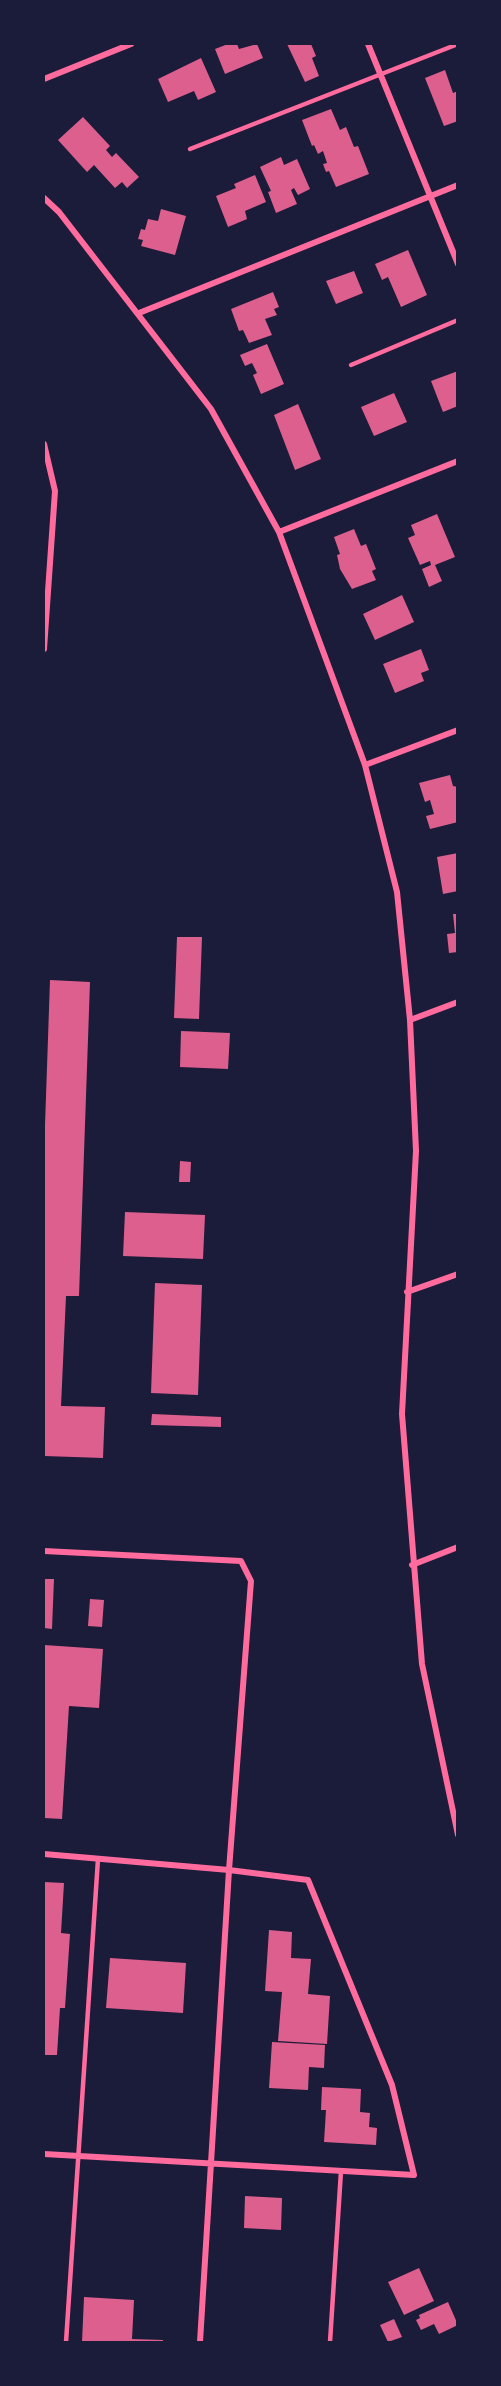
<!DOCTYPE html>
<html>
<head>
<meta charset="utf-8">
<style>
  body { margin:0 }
  #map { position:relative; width:501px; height:2386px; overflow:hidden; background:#1b1b3a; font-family:"Alegreya Sans",sans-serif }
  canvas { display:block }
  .frame { position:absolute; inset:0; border:45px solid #1b1b3a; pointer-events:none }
</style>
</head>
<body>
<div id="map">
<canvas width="501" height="2386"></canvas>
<div class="frame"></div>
</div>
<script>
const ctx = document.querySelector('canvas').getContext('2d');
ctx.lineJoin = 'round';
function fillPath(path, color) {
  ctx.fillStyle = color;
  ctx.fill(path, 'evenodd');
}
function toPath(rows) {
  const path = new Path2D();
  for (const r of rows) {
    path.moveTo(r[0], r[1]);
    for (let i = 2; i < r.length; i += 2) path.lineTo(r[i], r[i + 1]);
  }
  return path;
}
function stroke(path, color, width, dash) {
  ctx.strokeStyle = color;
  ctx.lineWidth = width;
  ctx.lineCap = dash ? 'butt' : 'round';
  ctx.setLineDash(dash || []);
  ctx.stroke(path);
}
const building = toPath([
  [228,44,237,44,239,49,257,44,263,58,225,74,215,49],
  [287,44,311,44,316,56,312,58,319,76,305,82],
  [201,58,216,92,198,100,194,91,168,102,158,79],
  [445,70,453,93,458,91,458,121,444,126,425,78],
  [331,109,340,130,346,127,354,147,358,146,369,174,336,187,329,171,326,172,323,164,327,163,323,151,318,154,314,145,312,146,302,120],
  [83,117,110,146,106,150,112,157,116,153,139,177,127,188,122,182,115,188,94,165,87,172,58,140],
  [281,157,284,165,297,159,310,189,298,195,294,188,291,190,297,204,276,213,268,192,271,191,260,167],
  [255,175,266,202,245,211,247,219,228,227,216,196,236,188,234,184],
  [161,209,186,216,175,255,141,246,143,240,138,239,141,229,145,230,148,219,158,221],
  [408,250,427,295,401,307,388,277,382,280,375,264],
  [354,271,363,293,336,304,326,281],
  [273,292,279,307,274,309,277,315,265,319,272,335,249,343,243,330,239,331,231,309],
  [267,344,284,384,261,394,253,375,257,373,252,363,245,366,240,355],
  [458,371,458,406,443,412,431,381],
  [394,393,407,422,374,436,361,407],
  [298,404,321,459,295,470,274,415],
  [437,514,455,557,435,565,442,581,429,587,422,569,431,565,430,561,420,565,408,538,415,535,411,525],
  [354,529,361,546,366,544,376,569,372,571,376,580,352,589,340,569,337,555,340,554,334,537],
  [402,595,414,622,375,640,363,614],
  [421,649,429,670,421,673,424,681,395,693,383,664],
  [450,775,453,786,458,787,458,822,430,829,426,816,434,814,430,800,425,802,419,783],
  [458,853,458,891,443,894,437,857],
  [453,914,458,914,458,952,449,953,447,934,455,933],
  [177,937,202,937,199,1019,174,1018],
  [50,980,90,982,79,1296,66,1296,61,1406,105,1407,103,1458,44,1456,44,1154],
  [181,1031,230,1033,228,1069,180,1067],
  [180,1161,191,1162,190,1182,179,1182],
  [125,1212,205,1215,203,1259,123,1256],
  [155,1283,202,1285,198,1395,151,1393],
  [152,1414,221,1417,221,1427,151,1425],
  [44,1579,54,1579,52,1629,44,1628],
  [90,1599,104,1600,102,1627,88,1626],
  [44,1645,103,1649,99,1708,69,1706,62,1819,44,1818],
  [44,1882,64,1883,61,1933,70,1934,65,2008,60,2008,57,2055,44,2055],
  [269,1930,292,1932,291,1958,311,1959,308,1994,330,1996,327,2044,278,2041,282,1992,265,1991],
  [110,1958,186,1963,183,2013,106,2008],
  [272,2042,325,2045,324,2068,309,2067,308,2090,269,2088],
  [322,2087,361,2089,360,2112,370,2113,369,2127,377,2128,376,2145,324,2142,326,2110,321,2110],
  [245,2196,282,2198,281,2230,244,2228],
  [419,2268,434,2301,404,2315,388,2282],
  [84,2297,134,2300,132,2339,163,2340,163,2342,82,2342],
  [448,2302,458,2325,439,2334,434,2324,421,2330,416,2320,420,2318,419,2315],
  [394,2319,402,2337,388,2342,380,2325]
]);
const service = toPath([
  [190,149,458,44],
  [351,365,458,320],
  [66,2342,98,1859],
  [330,2342,341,2171]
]);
const minor = toPath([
  [368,44,458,264],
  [44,79,131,44],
  [44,198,59,212,211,409,279,532,365,765,397,892,410,1020,416,1151,402,1414,422,1664,458,1835],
  [139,313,458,185],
  [44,444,55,491,44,649],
  [279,532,458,461],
  [365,765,458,730],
  [410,1020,458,1002],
  [407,1292,458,1274],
  [44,1551,241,1561,251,1581,229,1870,200,2342],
  [412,1565,458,1547],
  [44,1854,229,1870,308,1880,392,2085,414,2175,44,2154]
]);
fillPath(building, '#dd5f8e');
stroke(service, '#ff6b9d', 4.5);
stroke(minor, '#ff6b9d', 6);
</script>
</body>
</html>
